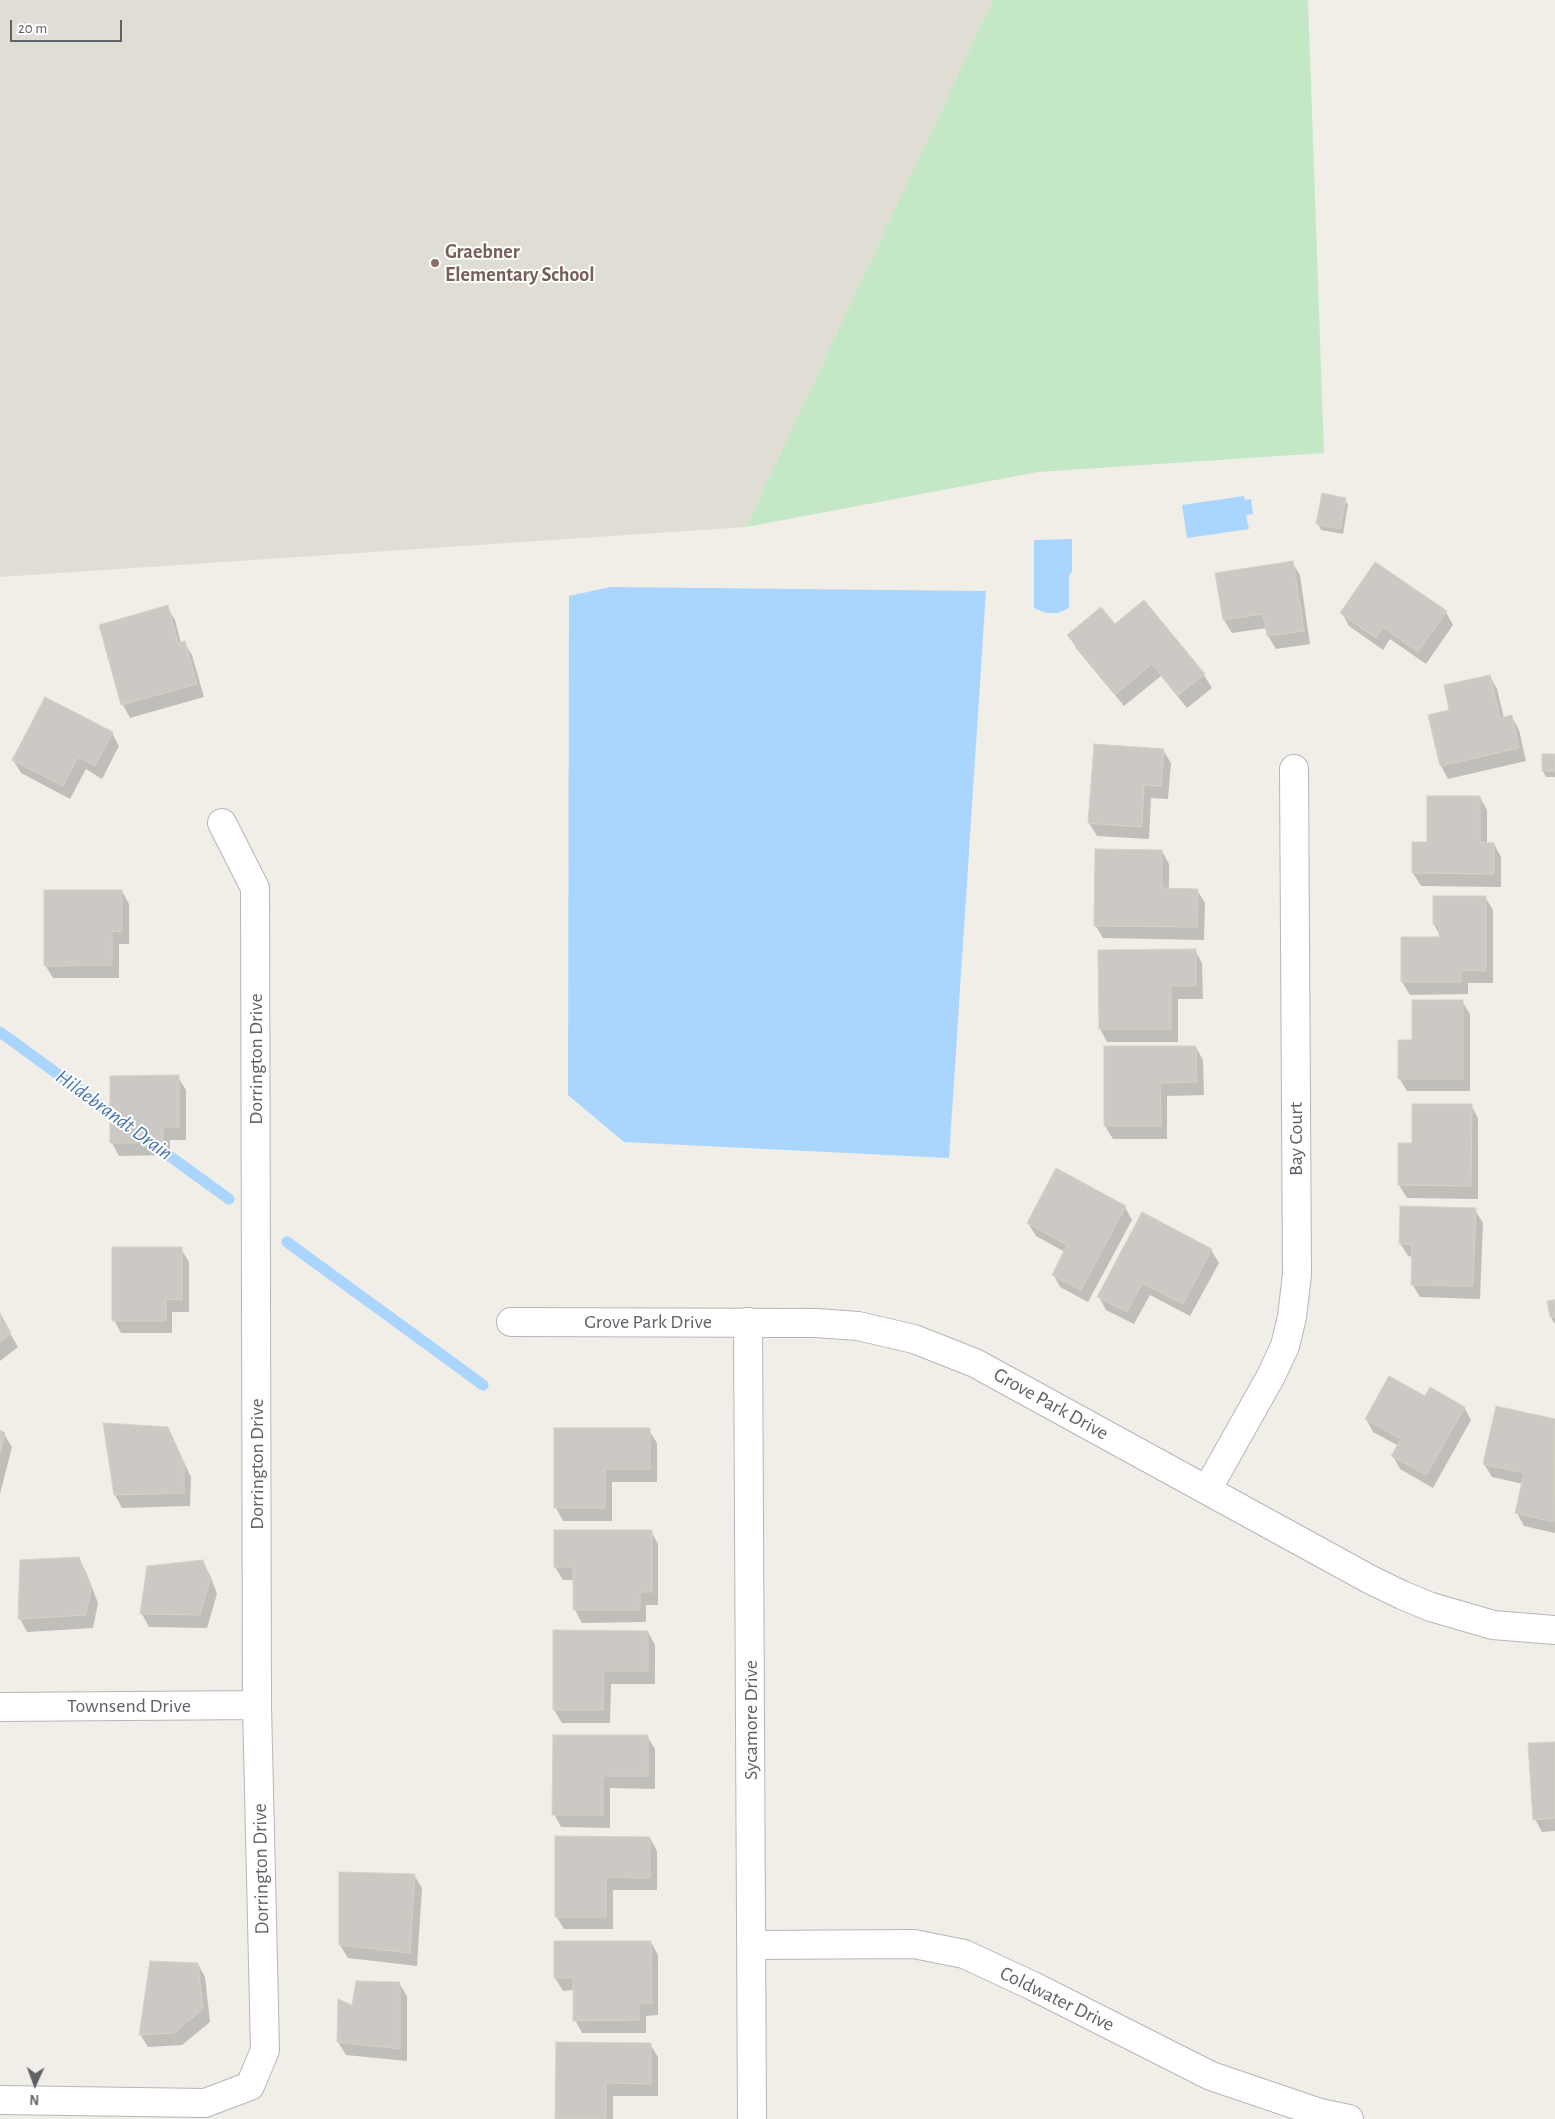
<!DOCTYPE html>
<html>
<head>
<meta charset="utf-8">
<style>
  body { margin:0 }
  #map { position:relative; width:1555px; height:2119px; overflow:hidden; background:#f0eee7; font-family:"Alegreya Sans",sans-serif }
  canvas { display:block }
  .north { position:absolute; left:10px; top:2059px; width:50px; height:50px; -webkit-text-stroke:4px #fff; paint-order:stroke; rotate:182deg; font-size:14px; font-weight:700; line-height:20px; text-align:center; color:#5e6167 }
  .north::after { content:''; display:block; margin:auto; width:18px; height:22px; background:#5e6167; clip-path:polygon(50% 0,100% 100%,50% 72%,0 100%) }
  .scale { position:absolute; left:10px; top:20px; width:112px; height:22px; box-sizing:border-box; border:2px solid #5e6167; border-top:0; padding-left:6px; font-size:15px; line-height:18px; white-space:nowrap; color:#5e6167; -webkit-text-stroke:4px #fff; paint-order:stroke }
</style>
</head>
<body>
<div id="map">
<canvas width="1555" height="2119"></canvas>
<div class="north">N</div>
<div class="scale">20 m</div>
</div>
<script>
const ctx = document.querySelector('canvas').getContext('2d');
ctx.lineJoin = 'round';
function fillPath(path, color) {
  ctx.fillStyle = color;
  ctx.fill(path, 'evenodd');
}
function toPath(rows) {
  const path = new Path2D();
  for (const r of rows) {
    path.moveTo(r[0], r[1]);
    for (let i = 2; i < r.length; i += 2) path.lineTo(r[i], r[i + 1]);
  }
  return path;
}
function stroke(path, color, width, dash) {
  ctx.strokeStyle = color;
  ctx.lineWidth = width;
  ctx.lineCap = dash ? 'butt' : 'round';
  ctx.setLineDash(dash || []);
  ctx.stroke(path);
}
function drawText(font, color, halo, rows, align = 'center') {
  ctx.font = font + ' "Alegreya Sans",sans-serif';
  ctx.lineWidth = 4;
  ctx.setLineDash([]);
  ctx.textBaseline = 'middle';
  ctx.strokeStyle = halo;
  ctx.fillStyle = color;
  for (const [text, x, y, turn = 0] of rows) {
    ctx.save();
    ctx.translate(x, y);
    ctx.rotate((+turn || 0) * Math.PI / 180);
    ctx.textAlign = isNaN(turn) ? turn : align;
    if (halo) ctx.strokeText(text, 0, 0);
    ctx.fillText(text, 0, 0);
    ctx.restore();
  }
}
const education = toPath([
  [0,0,993,0,746,527,0,577]
]);
const green = toPath([
  [993,0,1308,0,1324,453,1038,472,746,527]
]);
const water = toPath([
  [1244,496,1245,500,1251,499,1253,514,1246,515,1249,529,1187,538,1182,505],
  [1072,539,1072,571,1069,576,1069,608,1058,613,1046,613,1034,608,1034,540],
  [611,587,986,591,949,1158,624,1142,568,1095,569,596]
]);
const shadow = toPath([
  [1345,499,1348,505,1343,534,1321,530,1318,524],
  [1292,562,1300,575,1310,644,1276,649,1268,636,1267,628,1232,633,1224,620,1217,574],
  [1144,602,1204,675,1212,688,1187,708,1161,676,1124,706,1076,648,1069,635,1115,626],
  [167,607,175,620,181,643,184,642,192,655,204,697,130,718,123,705,100,626],
  [1446,612,1453,625,1426,664,1390,639,1383,650,1349,626,1342,613],
  [1490,676,1497,689,1504,718,1512,717,1519,730,1526,761,1448,779,1441,766],
  [112,733,119,746,102,779,86,769,70,799,21,773,13,760],
  [1163,750,1171,763,1168,799,1151,798,1149,839,1097,836,1089,823],
  [1555,755,1555,777,1546,777,1543,771],
  [1480,797,1487,810,1487,844,1494,844,1501,857,1501,887,1421,886,1413,873,1414,843,1428,843],
  [1162,851,1169,864,1169,890,1197,890,1205,903,1204,940,1103,938,1095,925],
  [122,891,129,904,129,944,119,944,119,978,53,978,45,965],
  [1485,897,1493,910,1493,983,1468,983,1468,994,1410,995,1402,982,1441,938,1434,924],
  [1195,950,1202,963,1203,999,1178,999,1178,1042,1107,1042,1100,1029],
  [1462,1001,1470,1014,1470,1091,1407,1091,1399,1078],
  [1105,1047,1196,1047,1203,1060,1204,1095,1167,1096,1167,1139,1113,1139,1105,1126],
  [112,1077,178,1077,186,1090,186,1140,170,1140,170,1155,119,1156,112,1143],
  [1471,1105,1478,1118,1478,1199,1407,1198,1399,1185],
  [1125,1207,1132,1220,1088,1302,1060,1287,1053,1274,1065,1252,1036,1236,1028,1223],
  [1475,1210,1483,1223,1480,1299,1420,1297,1412,1284,1413,1257,1408,1256,1400,1243],
  [181,1249,189,1262,189,1312,172,1312,172,1333,121,1333,114,1320],
  [1211,1250,1219,1263,1190,1316,1150,1295,1134,1324,1106,1310,1099,1297],
  [1555,1301,1555,1323,1554,1323,1551,1317],
  [0,1316,18,1347,0,1361],
  [1426,1398,1464,1407,1471,1420,1433,1488,1400,1469,1393,1456,1399,1446,1373,1432,1366,1419],
  [1497,1408,1555,1421,1555,1533,1524,1526,1517,1513,1523,1484,1492,1477,1484,1464],
  [168,1428,191,1477,190,1506,122,1508,115,1495],
  [649,1430,657,1443,657,1482,612,1482,612,1521,563,1521,556,1508],
  [0,1431,4,1434,12,1447,0,1494],
  [651,1531,658,1544,658,1605,646,1605,646,1622,582,1623,575,1610,575,1580,563,1580,555,1567],
  [79,1559,86,1572,98,1603,93,1628,27,1632,20,1619],
  [203,1562,210,1575,217,1594,207,1628,149,1627,142,1614],
  [648,1632,655,1645,655,1684,611,1684,610,1723,562,1723,554,1710],
  [647,1736,655,1749,655,1789,610,1788,610,1828,561,1827,554,1814],
  [1555,1744,1555,1831,1542,1832,1535,1819],
  [650,1838,657,1851,657,1890,613,1890,613,1929,564,1929,556,1916],
  [414,1875,422,1888,417,1966,348,1958,340,1945],
  [651,1942,658,1955,658,2015,646,2016,646,2033,582,2033,575,2020,574,1990,563,1991,555,1978],
  [198,1964,205,1977,210,2022,182,2045,148,2047,140,2034],
  [399,1983,407,1996,407,2061,346,2055,338,2042,353,2006],
  [650,2044,658,2057,658,2096,613,2096,613,2119,557,2119]
]);
const stream = toPath([
  [0,1032,122,1121],
  [139,1134,229,1199],
  [287,1242,483,1385]
]);
const building = toPath([
  [1322,493,1346,498,1340,529,1316,524,1322,493],
  [1293,561,1304,631,1267,636,1263,614,1223,620,1215,573,1293,561],
  [1375,562,1447,611,1418,652,1383,627,1376,638,1340,613,1375,562],
  [1144,600,1205,674,1178,695,1152,664,1116,694,1067,635,1101,607,1115,624,1144,600],
  [168,605,178,643,185,641,197,684,121,705,99,625,168,605],
  [1490,675,1500,718,1512,715,1519,748,1440,766,1428,715,1449,710,1444,685,1490,675],
  [45,697,113,732,95,766,78,757,63,786,12,760,45,697],
  [1094,744,1164,749,1161,786,1144,785,1142,827,1088,823,1094,744],
  [1542,754,1555,754,1555,771,1542,771,1542,754],
  [1427,796,1480,796,1480,842,1494,843,1494,874,1412,873,1412,842,1427,842,1427,796],
  [1095,849,1162,850,1162,888,1198,889,1197,927,1094,926,1095,849],
  [44,890,122,890,122,932,112,931,112,965,44,966,44,890],
  [1433,896,1486,896,1486,971,1461,970,1461,982,1401,982,1401,937,1439,937,1439,924,1433,925,1433,896],
  [1196,949,1196,986,1171,986,1171,1029,1099,1029,1098,950,1196,949],
  [1412,1000,1463,1000,1463,1079,1398,1079,1398,1040,1412,1040,1412,1000],
  [1104,1046,1196,1046,1197,1082,1160,1083,1161,1126,1104,1126,1104,1046],
  [179,1075,179,1127,163,1127,163,1143,110,1143,110,1076,179,1075],
  [1412,1104,1472,1104,1471,1186,1398,1185,1398,1143,1412,1143,1412,1104],
  [1056,1168,1126,1206,1081,1290,1052,1275,1067,1245,1027,1223,1056,1168],
  [1400,1206,1476,1208,1473,1286,1411,1285,1412,1244,1399,1244,1400,1206],
  [1142,1212,1212,1249,1183,1304,1142,1283,1127,1312,1097,1297,1142,1212],
  [112,1247,182,1247,182,1300,166,1299,166,1321,112,1321,112,1247],
  [1555,1300,1555,1317,1550,1317,1547,1301,1555,1300],
  [0,1313,11,1333,0,1342,0,1313],
  [1389,1376,1425,1396,1430,1387,1465,1407,1426,1475,1391,1456,1401,1439,1365,1419,1389,1376],
  [1496,1406,1555,1419,1554,1522,1515,1513,1524,1473,1483,1464,1496,1406],
  [103,1423,168,1427,184,1463,184,1493,114,1495,103,1423],
  [554,1428,650,1428,650,1469,605,1469,605,1508,554,1508,554,1428],
  [0,1430,5,1433,0,1453,0,1430],
  [554,1530,652,1530,652,1592,640,1592,640,1610,573,1610,573,1567,554,1567,554,1530],
  [79,1557,91,1589,86,1615,18,1619,20,1560,79,1557],
  [203,1560,210,1580,200,1615,140,1614,147,1566,203,1560],
  [553,1630,648,1631,648,1671,604,1671,603,1710,553,1710,553,1630],
  [553,1735,648,1735,648,1776,603,1776,603,1815,552,1815,553,1735],
  [1555,1742,1555,1818,1533,1820,1528,1743,1555,1742],
  [555,1836,650,1837,650,1878,606,1877,606,1917,555,1917,555,1836],
  [339,1872,415,1874,410,1953,339,1945,339,1872],
  [554,1941,651,1941,652,2003,639,2003,639,2020,573,2021,573,1978,554,1978,554,1941],
  [150,1961,198,1963,203,2009,174,2033,139,2035,150,1961],
  [356,1981,400,1982,400,2049,337,2042,338,1999,352,2005,356,1981],
  [556,2042,651,2043,651,2084,606,2083,606,2119,555,2119,556,2042]
]);
const minor = toPath([
  [511,1322,816,1323,858,1326,914,1339,975,1363,1371,1580,1402,1595,1431,1607,1493,1625,1555,1630],
  [748,1322,752,2119],
  [1207,1490,1271,1376,1285,1346,1292,1317,1297,1274,1294,769],
  [0,1707,257,1705],
  [752,1945,914,1944,964,1954,1033,1986,1211,2076,1320,2113,1349,2119],
  [0,2100,205,2103,250,2086,265,2050,257,1705,255,888,222,823]
]);
const markers = [
  [435,263,5,"#8d6e63"]
];
const educationNames = [
  ["Graebner",445,252],
  ["Elementary School",445,275]
];
const streetNames = [
  ["Dorrington Drive",256,1059,-90],
  ["Bay Court",1296,1139,-90],
  ["Grove Park Drive",648,1322],
  ["Grove Park Drive",1051,1404,29],
  ["Dorrington Drive",257,1464,-90],
  ["Townsend Drive",129,1706],
  ["Sycamore Drive",751,1720,-90],
  ["Dorrington Drive",261,1869,-91],
  ["Coldwater Drive",1057,1999,26]
];
const waterNames = [
  ["Hildebrandt Drain",114,1115,36]
];
fillPath(education, '#e0ddd5');
fillPath(green, '#c4e7c5');
fillPath(water, '#a9d5fe');
fillPath(shadow, '#0003');
stroke(stream, '#a9d5fe', 11);
fillPath(building, '#ccc8c4');
stroke(building, '#d5d1c5', 1);
stroke(minor, '#b4b6bb', 30);
stroke(minor, '#fff', 28);
for (const [x, y, r, color] of markers) {
  const dot = new Path2D();
  dot.arc(x, y, r, 0, 2 * Math.PI);
  ctx.fillStyle = color;
  ctx.fill(dot);
  stroke(dot, '#fff', 2);
}
drawText('bold 20px', '#785e54', '#fff', educationNames, 'left');
drawText('20px', '#5e6167', '#fff', streetNames);
drawText('italic 21px', '#4474b1', '#fff', waterNames);
</script>
</body>
</html>
